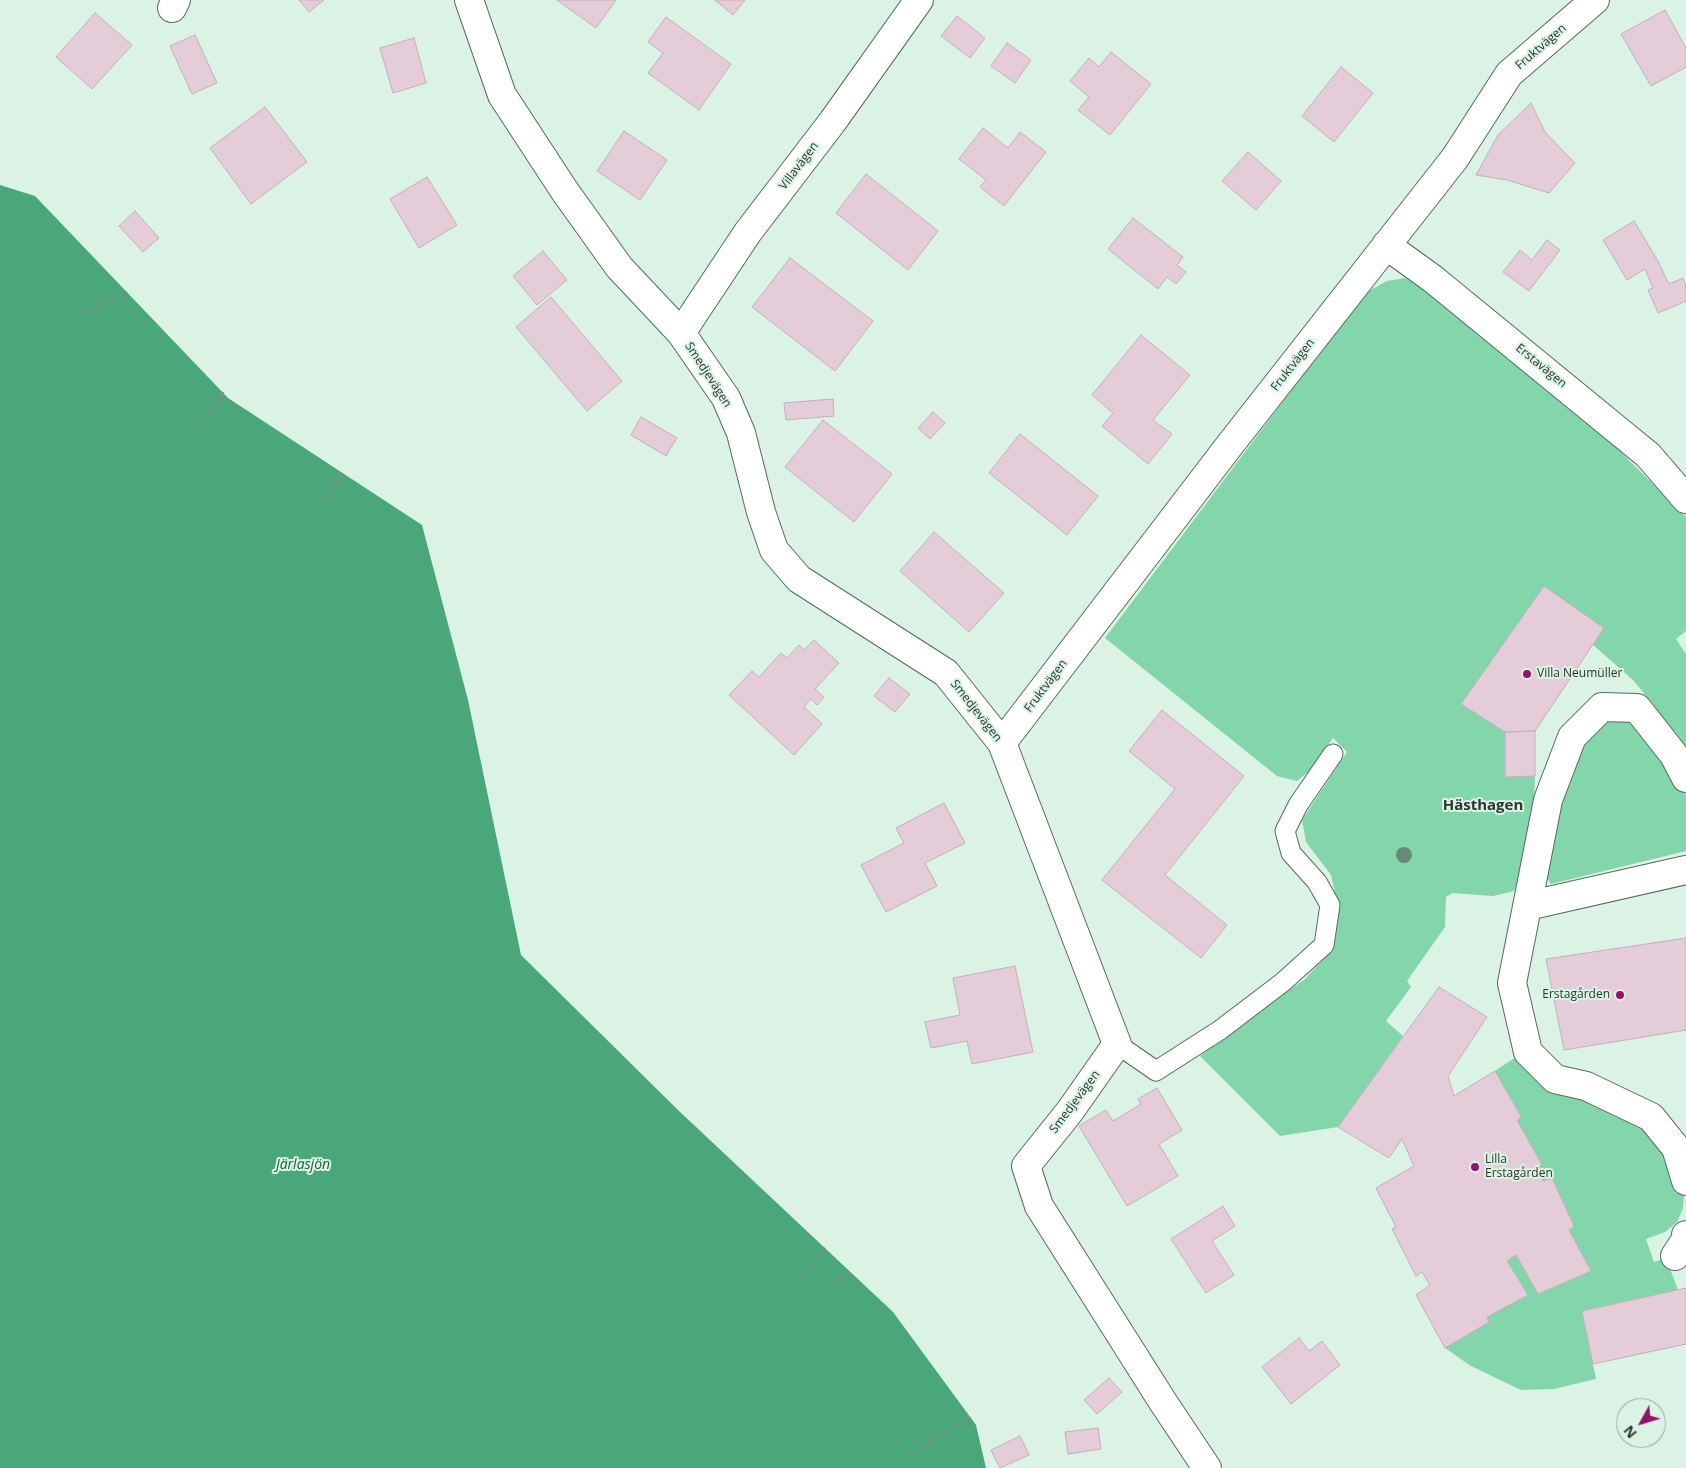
<!DOCTYPE html>
<html>
<head>
<meta charset="utf-8">
<style>
  body { margin:0 }
  #map { position:relative; width:1686px; height:1468px; overflow:hidden; background:#daf3e4; font-family:"Open Sans",sans-serif }
  canvas { display:block }
  .north { position:absolute; left:1616px; top:1398px; width:50px; height:50px; box-sizing:border-box; background:#daf3e4; border:1px solid #94a79c; border-radius:50%; rotate:231deg; font-size:14px; font-weight:700; line-height:20px; text-align:center; color:#2c3630 }
  .north::after { content:''; display:block; margin:auto; width:18px; height:22px; background:#94126b; clip-path:polygon(50% 0,100% 100%,50% 72%,0 100%) }
</style>
</head>
<body>
<div id="map">
<canvas width="1686" height="1468"></canvas>
<div class="north">N</div>
</div>
<script>
const ctx = document.querySelector('canvas').getContext('2d');
ctx.lineJoin = 'round';
function fillPath(path, color) {
  ctx.fillStyle = color;
  ctx.fill(path, 'evenodd');
}
function toPath(rows) {
  const path = new Path2D();
  for (const r of rows) {
    path.moveTo(r[0], r[1]);
    for (let i = 2; i < r.length; i += 2) path.lineTo(r[i], r[i + 1]);
  }
  return path;
}
function stroke(path, color, width, dash) {
  ctx.strokeStyle = color;
  ctx.lineWidth = width;
  ctx.lineCap = dash ? 'butt' : 'round';
  ctx.setLineDash(dash || []);
  ctx.stroke(path);
}
function drawText(font, color, halo, rows, align = 'center') {
  ctx.font = font + ' "Open Sans",sans-serif';
  ctx.lineWidth = 4;
  ctx.setLineDash([]);
  ctx.textBaseline = 'middle';
  ctx.strokeStyle = halo;
  ctx.fillStyle = color;
  for (const [text, x, y, turn = 0] of rows) {
    ctx.save();
    ctx.translate(x, y);
    ctx.rotate((+turn || 0) * Math.PI / 180);
    ctx.textAlign = isNaN(turn) ? turn : align;
    if (halo) ctx.strokeText(text, 0, 0);
    ctx.fillText(text, 0, 0);
    ctx.restore();
  }
}
const green = toPath([
  [1405,278,1423,288,1586,420,1615,446,1686,517,1686,631,1676,639,1686,654,1686,759,1652,703,1633,680,1593,645,1544,586,1461,704,1505,732,1505,777,1535,776,1534,805,1522,873,1514,891,1493,896,1452,893,1446,897,1445,927,1407,981,1411,987,1386,1021,1403,1036,1338,1127,1280,1136,1200,1056,1262,1008,1304,980,1328,954,1337,902,1331,875,1306,842,1302,820,1347,752,1333,738,1312,769,1297,781,1277,776,1105,638,1351,311,1367,292,1387,281],
  [1624,716,1660,749,1686,796,1686,851,1551,884,1544,874,1553,826,1587,735,1608,720],
  [1516,1057,1534,1078,1549,1087,1608,1103,1659,1141,1679,1181,1684,1195,1683,1208,1677,1222,1665,1232,1646,1239,1654,1262,1666,1258,1678,1290,1582,1311,1596,1379,1554,1389,1521,1390,1471,1366,1445,1348,1489,1322,1487,1317,1528,1295,1507,1261,1516,1255,1538,1294,1591,1271,1569,1230,1574,1226,1552,1178,1543,1181,1537,1168,1542,1165,1517,1120,1521,1116,1495,1071]
]);
const water = toPath([
  [0,185,35,196,228,398,422,525,468,700,521,955,679,1111,893,1312,976,1425,986,1468,0,1468]
]);
const building = toPath([
  [299,0,324,0,309,12,299,0],
  [557,0,616,0,596,28,557,0],
  [715,0,745,0,733,15,715,0],
  [1665,10,1686,48,1686,67,1651,86,1621,34,1665,10],
  [95,13,132,45,92,89,56,57,95,13],
  [957,16,985,38,970,58,941,36,957,16],
  [666,17,731,64,699,110,648,73,663,53,648,42,666,17],
  [195,35,217,83,192,94,170,46,195,35],
  [414,38,426,83,393,93,380,48,414,38],
  [1007,43,1031,60,1015,83,991,66,1007,43],
  [1111,52,1151,84,1110,135,1078,110,1089,97,1070,81,1089,58,1099,67,1111,52],
  [1341,67,1373,93,1334,142,1302,116,1341,67],
  [1531,103,1545,132,1575,163,1549,193,1507,180,1476,175,1498,135,1531,103],
  [265,107,307,162,251,204,210,148,265,107],
  [983,128,1008,148,1020,132,1046,152,1004,206,980,187,986,180,959,159,983,128],
  [624,131,667,160,640,200,597,171,624,131],
  [1248,152,1281,181,1256,210,1222,181,1248,152],
  [866,174,938,231,908,270,836,213,866,174],
  [427,177,457,225,419,248,390,199,427,177],
  [135,211,159,238,143,252,119,226,135,211],
  [1133,218,1183,257,1177,265,1186,272,1176,284,1167,277,1158,289,1108,249,1133,218],
  [1634,221,1658,261,1669,284,1683,278,1686,286,1686,301,1658,313,1648,290,1653,288,1645,269,1627,280,1603,240,1634,221],
  [1547,240,1560,250,1529,291,1503,272,1520,250,1532,260,1547,240],
  [543,251,567,280,537,305,513,276,543,251],
  [790,258,873,321,835,371,752,307,790,258],
  [551,297,622,381,587,411,516,327,551,297],
  [1141,335,1190,375,1153,420,1172,434,1148,464,1102,426,1113,413,1092,395,1141,335],
  [833,399,834,416,786,420,784,403,833,399],
  [933,412,945,423,930,439,918,428,933,412],
  [641,417,677,438,666,456,631,435,641,417],
  [823,420,892,474,854,522,785,467,823,420],
  [1020,434,1098,496,1067,535,989,473,1020,434],
  [934,532,1004,593,969,632,900,571,934,532],
  [1544,586,1604,628,1535,731,1505,732,1461,704,1544,586],
  [814,640,839,663,815,689,824,697,817,705,811,699,804,707,822,724,794,755,729,695,752,671,759,677,781,653,787,658,799,645,804,650,814,640],
  [889,678,910,694,895,712,874,696,889,678],
  [1162,710,1244,776,1165,875,1227,925,1201,958,1102,880,1175,789,1129,751,1162,710],
  [1535,731,1535,776,1505,777,1505,732,1535,731],
  [944,803,965,843,925,863,937,886,886,912,861,865,904,843,896,828,944,803],
  [1686,938,1686,1030,1564,1050,1546,959,1686,938],
  [1015,966,1033,1052,972,1064,967,1041,931,1048,925,1022,960,1015,953,978,1015,966],
  [1439,987,1487,1017,1448,1076,1454,1096,1495,1071,1521,1117,1517,1120,1542,1165,1537,1168,1543,1181,1552,1178,1574,1226,1569,1230,1591,1271,1538,1294,1516,1255,1507,1261,1528,1295,1487,1317,1489,1322,1445,1348,1416,1295,1430,1285,1422,1272,1416,1276,1392,1229,1396,1227,1376,1188,1414,1166,1402,1139,1389,1158,1338,1127,1439,987],
  [1157,1088,1182,1130,1159,1144,1178,1176,1127,1206,1079,1126,1106,1110,1113,1121,1141,1104,1138,1099,1157,1088],
  [1223,1206,1235,1226,1212,1241,1234,1275,1206,1293,1171,1239,1223,1206],
  [1686,1288,1686,1344,1593,1364,1582,1311,1686,1288],
  [1299,1338,1309,1351,1322,1341,1340,1365,1291,1404,1262,1367,1299,1338],
  [1109,1378,1122,1392,1097,1414,1084,1400,1109,1378],
  [1098,1428,1101,1449,1068,1454,1065,1432,1098,1428],
  [1020,1436,1029,1455,1000,1468,991,1450,1020,1436]
]);
const path = toPath([
  [83,314,127,292],
  [205,423,223,392],
  [321,503,343,473],
  [798,1279,825,1248],
  [833,1283,851,1273],
  [908,1455,971,1418]
]);
const lane = toPath([
  [1117,1044,1156,1071,1220,1030,1283,982,1324,945,1330,905,1317,882,1291,853,1285,831,1298,805,1333,754]
]);
const street = toPath([
  [469,0,502,95,564,190,619,267,681,333,726,398,741,433,761,512,774,550,799,579,946,673,1002,743,1117,1044,1070,1111,1026,1166,1039,1206,1163,1402,1207,1468],
  [172,8,176,0],
  [1386,245,1433,279,1648,455,1686,499],
  [681,333,748,232,833,121,919,0],
  [1002,743,1229,446,1455,158,1509,74,1595,0],
  [1686,778,1674,755,1637,708,1602,707,1572,737,1548,800,1512,983,1528,1052,1555,1079,1586,1086,1651,1117,1676,1148,1686,1181],
  [1527,906,1686,870],
  [1675,1256,1685,1241,1686,1235]
]);
const trees = [
  [1404,855]
];
const markers = [
  [1527,674,5,"#94126b"],
  [1620,995,5,"#94126b"],
  [1475,1167,5,"#94126b"]
];
const streetNames = [
  ["Fruktvägen",1541,47,-41],
  ["Villavägen",799,166,-53],
  ["Fruktvägen",1293,365,-52],
  ["Erstavägen",1541,366,39],
  ["Smedjevägen",708,375,57],
  ["Fruktvägen",1046,686,-53],
  ["Smedjevägen",976,711,52],
  ["Smedjevägen",1075,1102,-53]
];
const poiNames = [
  ["Villa Neumüller",1537,674],
  ["Erstagården",1610,995,"right"],
  ["Lilla",1485,1160],
  ["Erstagården",1485,1174]
];
const waterNames = [
  ["Järlasjön",303,1165]
];
const quarterNames = [
  ["Hästhagen",1483,806]
];
fillPath(green, '#82d6aa');
fillPath(water, '#49a77a');
fillPath(building, '#e5ccd9');
stroke(building, '#c6adba', 1);
stroke(lane, '#566b5f', 21);
stroke(street, '#566b5f', 30);
stroke(path, '#7f9086', 3, [4, 4]);
stroke(lane, '#fff', 19);
stroke(street, '#fff', 28);
ctx.fillStyle = '#688a79';
for (const [x, y] of trees) {
  ctx.beginPath();
  ctx.arc(x, y, 8, 0, 2 * Math.PI);
  ctx.fill();
}
for (const [x, y, r, color] of markers) {
  const dot = new Path2D();
  dot.arc(x, y, r, 0, 2 * Math.PI);
  ctx.fillStyle = color;
  ctx.fill(dot);
  stroke(dot, '#daf3e4', 2);
}
drawText('12px', '#2c3630', '#daf3e4', streetNames);
drawText('12px', '#2c3630', '#daf3e4', poiNames, 'left');
drawText('italic 14px', '#1a6041', '#daf3e4', waterNames);
drawText('bold 15px', '#2c3630', '#daf3e4', quarterNames);
</script>
</body>
</html>
